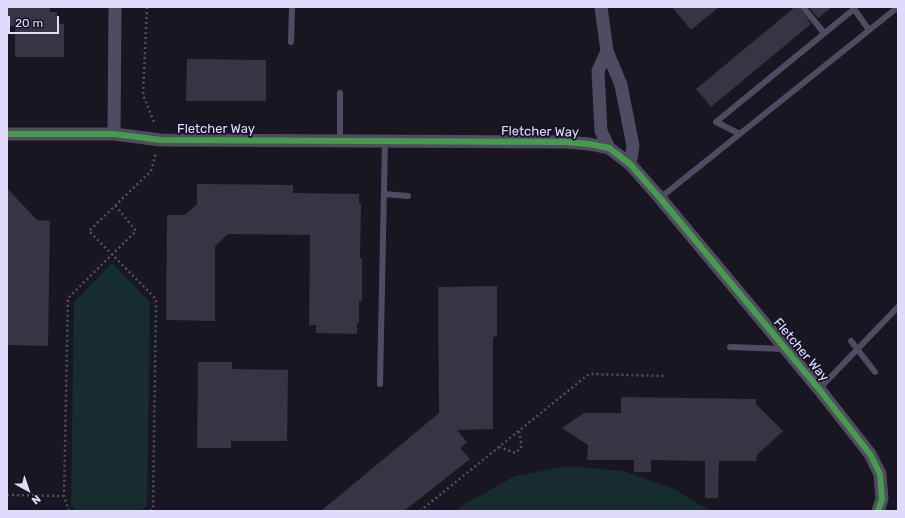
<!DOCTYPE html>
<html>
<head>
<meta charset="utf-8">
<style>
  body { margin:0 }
  #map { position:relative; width:905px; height:518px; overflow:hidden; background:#191622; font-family:Rubik,sans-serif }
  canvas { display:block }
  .frame { position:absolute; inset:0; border:8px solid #e0dbfb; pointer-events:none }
  .north { position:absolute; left:8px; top:470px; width:40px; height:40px; -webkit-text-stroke:3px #161226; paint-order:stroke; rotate:140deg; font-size:11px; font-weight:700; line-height:16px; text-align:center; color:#e0dbfb }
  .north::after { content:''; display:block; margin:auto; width:14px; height:18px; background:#e0dbfb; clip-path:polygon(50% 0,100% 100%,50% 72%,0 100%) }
  .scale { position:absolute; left:8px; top:16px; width:51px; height:18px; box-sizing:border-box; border:2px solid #e0dbfb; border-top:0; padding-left:5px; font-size:12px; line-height:14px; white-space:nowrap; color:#e0dbfb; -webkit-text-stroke:3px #161226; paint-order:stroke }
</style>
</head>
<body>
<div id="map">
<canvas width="905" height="518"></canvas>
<div class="frame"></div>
<div class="north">N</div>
<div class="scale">20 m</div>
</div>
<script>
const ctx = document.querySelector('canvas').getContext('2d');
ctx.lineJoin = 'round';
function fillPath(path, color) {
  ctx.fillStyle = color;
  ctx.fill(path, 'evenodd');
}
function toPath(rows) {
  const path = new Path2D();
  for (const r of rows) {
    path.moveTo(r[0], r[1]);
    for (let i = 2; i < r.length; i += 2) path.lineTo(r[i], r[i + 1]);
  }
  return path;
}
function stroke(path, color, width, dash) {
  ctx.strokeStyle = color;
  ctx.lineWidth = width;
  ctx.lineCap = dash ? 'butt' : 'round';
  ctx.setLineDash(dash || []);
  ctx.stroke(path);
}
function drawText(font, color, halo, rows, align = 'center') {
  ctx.font = font + ' Rubik,sans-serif';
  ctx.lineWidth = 3.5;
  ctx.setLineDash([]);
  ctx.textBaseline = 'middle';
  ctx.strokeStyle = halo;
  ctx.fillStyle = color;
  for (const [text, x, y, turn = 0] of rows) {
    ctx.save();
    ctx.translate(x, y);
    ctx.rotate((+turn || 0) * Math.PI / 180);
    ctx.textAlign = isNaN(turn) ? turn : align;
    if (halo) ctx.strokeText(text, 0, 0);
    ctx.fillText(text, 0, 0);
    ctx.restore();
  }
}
const green = toPath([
  [112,263,150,302,147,505,141,511,77,511,71,505,74,302],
  [568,466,623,471,672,488,710,511,456,511,465,504,515,476]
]);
const building = toPath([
  [7,7,50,7,50,12,57,12,57,23,64,24,64,57,15,57,15,26,7,26],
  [672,7,719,7,691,30],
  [795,7,799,7,811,24,711,107,696,89],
  [809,7,832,7,818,18],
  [187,59,266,60,266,101,186,101],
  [197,184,293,185,293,193,359,194,359,203,361,203,360,258,362,258,362,301,359,301,359,323,357,323,357,334,316,333,316,325,309,325,310,235,228,234,215,246,215,321,166,320,167,215,185,215,197,204],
  [7,188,37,220,50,221,48,346,8,345,7,329],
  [497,286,497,336,493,337,493,429,457,430,467,442,460,448,470,459,404,511,321,511,439,413,438,287],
  [198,362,232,362,232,369,288,370,287,441,231,441,231,448,197,448],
  [621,397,756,399,756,404,783,431,757,455,756,461,719,461,718,498,705,498,705,461,651,460,651,472,634,472,634,460,587,460,588,445,562,428,584,413,621,413]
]);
const path = toPath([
  [147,7,143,95,155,124],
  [499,447,515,453,521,448,521,441,519,431],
  [7,495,64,496],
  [69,511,64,496,68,298,136,231,115,205],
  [150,511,153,508,156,299,89,231,151,171,156,153],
  [420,511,589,374,664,376]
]);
const service = toPath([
  [803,7,824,33],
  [291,42,292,7],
  [740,134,716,122,854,9,869,30],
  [340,141,340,93],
  [384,194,408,196],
  [660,198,898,7],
  [851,341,875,372],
  [730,347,784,349],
  [380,384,385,141],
  [819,389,898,307]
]);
const minor = toPath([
  [601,7,607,51,621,85,633,146,630,164],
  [607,51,598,71,601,131,609,148],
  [7,134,114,134,161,140,566,142,589,144,609,148,630,164,660,198,819,389,870,454,880,474,882,499,878,511],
  [114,134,115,7]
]);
const cycleway = toPath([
  [7,134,114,134,161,140,566,142,589,144,609,148,630,164,660,198,819,389,870,454,880,474,882,499,878,511]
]);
const streetNames = [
  ["Fletcher Way",216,129],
  ["Fletcher Way",540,132,1],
  ["Fletcher Way",801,350,50]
];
fillPath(green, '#162c2d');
fillPath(building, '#383443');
stroke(path, '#495360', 2.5, [2, 3]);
stroke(service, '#4f4c61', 6);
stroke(minor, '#4f4c61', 13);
stroke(cycleway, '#469c4c', 6);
drawText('13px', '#e0dbfb', '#161226', streetNames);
</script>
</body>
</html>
